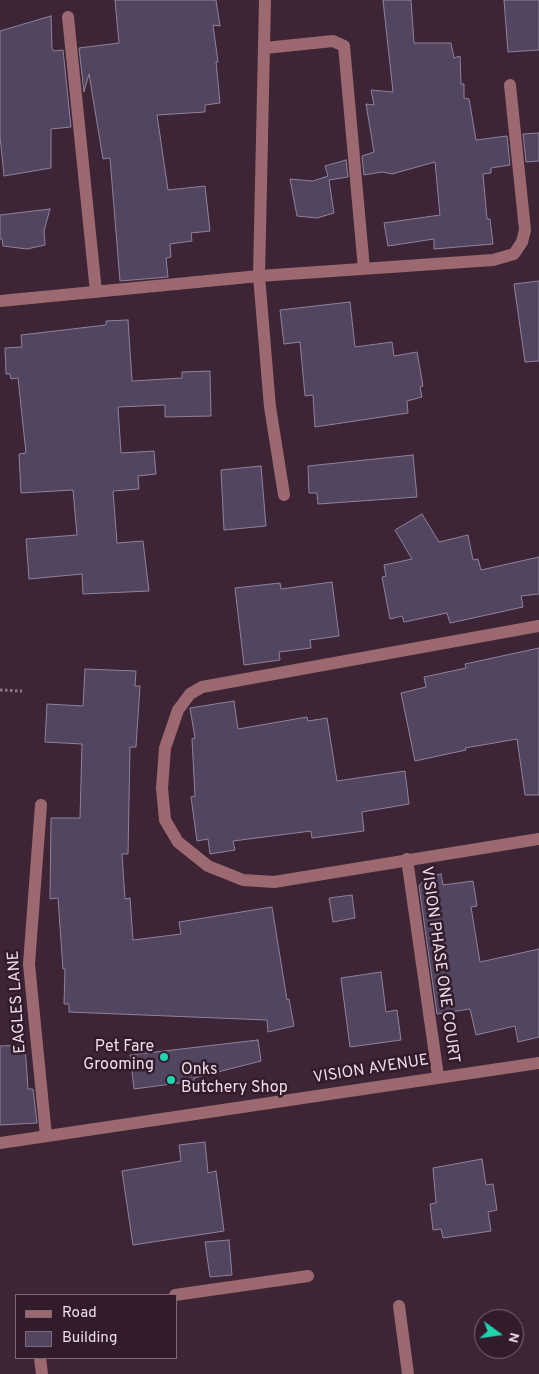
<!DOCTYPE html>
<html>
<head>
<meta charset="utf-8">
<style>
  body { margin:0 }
  #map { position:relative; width:539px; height:1374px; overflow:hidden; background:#3d2536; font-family:Overpass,sans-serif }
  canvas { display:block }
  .legend { position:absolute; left:15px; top:1294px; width:162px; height:65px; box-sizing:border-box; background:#321c2c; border:1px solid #7d6977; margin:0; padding:6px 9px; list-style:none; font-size:15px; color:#eddde8 }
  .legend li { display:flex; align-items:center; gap:10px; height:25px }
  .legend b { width:25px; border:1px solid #7d6977 }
  .north { position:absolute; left:474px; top:1309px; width:50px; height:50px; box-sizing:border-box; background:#321c2c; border:1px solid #7d6977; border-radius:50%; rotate:104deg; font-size:14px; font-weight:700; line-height:20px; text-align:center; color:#eddde8 }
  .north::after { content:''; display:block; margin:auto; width:18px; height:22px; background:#1fd5b0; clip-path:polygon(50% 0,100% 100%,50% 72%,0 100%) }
</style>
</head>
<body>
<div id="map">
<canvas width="539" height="1374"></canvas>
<ul class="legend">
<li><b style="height:6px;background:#9c6970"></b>Road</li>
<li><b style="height:14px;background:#51455f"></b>Building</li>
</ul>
<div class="north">N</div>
</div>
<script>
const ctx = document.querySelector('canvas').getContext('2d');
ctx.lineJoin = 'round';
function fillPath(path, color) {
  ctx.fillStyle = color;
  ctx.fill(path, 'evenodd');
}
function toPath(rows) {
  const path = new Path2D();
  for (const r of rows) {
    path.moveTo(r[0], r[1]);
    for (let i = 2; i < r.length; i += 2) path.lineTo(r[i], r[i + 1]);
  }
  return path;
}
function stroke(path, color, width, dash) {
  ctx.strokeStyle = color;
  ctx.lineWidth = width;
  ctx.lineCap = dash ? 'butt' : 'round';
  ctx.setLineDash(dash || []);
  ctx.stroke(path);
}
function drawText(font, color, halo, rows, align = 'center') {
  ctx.font = font + ' Overpass,sans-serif';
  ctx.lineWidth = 5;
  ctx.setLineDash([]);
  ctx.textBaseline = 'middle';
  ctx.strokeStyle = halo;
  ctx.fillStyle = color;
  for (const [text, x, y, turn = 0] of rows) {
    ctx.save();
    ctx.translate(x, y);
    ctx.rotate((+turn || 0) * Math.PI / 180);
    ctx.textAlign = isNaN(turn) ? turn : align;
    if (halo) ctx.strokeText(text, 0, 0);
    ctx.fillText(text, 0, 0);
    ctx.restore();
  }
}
const building = toPath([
  [115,0,216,0,220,26,213,25,218,62,216,62,220,103,205,105,205,112,157,115,168,190,205,186,210,231,191,233,192,241,170,244,171,257,166,258,168,277,120,281,110,158,103,159,89,74,84,92,79,48,119,43,115,0],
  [383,0,411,0,414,43,451,43,454,58,460,56,461,84,464,84,464,98,469,99,476,140,507,136,510,165,491,168,491,173,483,174,487,219,490,219,493,244,434,249,434,239,388,246,384,223,440,215,435,162,392,174,382,172,364,175,362,156,374,152,366,104,374,105,371,90,393,92,383,0],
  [504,0,539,0,539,50,508,52,504,0],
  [51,16,52,48,54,51,63,50,71,127,51,129,51,168,4,176,0,136,0,31,51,16],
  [539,133,539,161,526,162,523,134,539,133],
  [346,160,348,177,329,180,334,213,317,218,297,216,290,179,313,181,328,176,325,166,346,160],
  [50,209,44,231,45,245,27,249,3,246,2,239,0,239,0,215,50,209],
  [539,281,539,361,525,362,514,284,539,281],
  [350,302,355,347,392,342,394,356,417,352,423,386,420,387,422,397,407,401,408,413,315,427,313,395,305,396,300,342,284,344,280,310,350,302],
  [128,320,132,381,182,378,182,372,210,371,211,416,165,417,165,405,118,407,121,453,154,451,156,474,138,476,139,489,113,491,117,543,143,541,149,591,83,594,82,574,29,579,26,539,77,535,73,490,21,493,19,454,26,453,18,378,11,379,10,374,6,374,5,348,22,347,21,335,106,325,106,321,128,320],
  [413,455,417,497,318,504,317,493,309,493,308,466,413,455],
  [261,466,266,526,224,530,221,470,261,466],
  [422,514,439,542,468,535,473,560,478,559,481,570,539,557,539,594,521,596,523,607,450,623,447,613,404,622,402,616,390,619,382,577,386,576,384,565,412,559,395,530,422,514],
  [332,582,339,636,310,640,311,648,279,652,280,660,244,665,235,588,280,583,281,589,332,582],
  [539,648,539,795,525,795,517,739,465,748,466,750,415,761,401,693,426,687,424,677,466,668,465,664,539,648],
  [85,669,136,671,135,686,140,686,136,747,130,747,128,854,122,854,125,899,130,898,133,940,181,934,179,922,272,907,287,1000,289,999,294,1026,268,1032,267,1020,69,1012,69,1004,64,1004,65,969,63,969,58,898,50,899,51,818,80,818,82,744,45,742,47,704,83,706,85,669],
  [234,701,238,729,307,717,308,721,327,718,337,781,405,771,409,804,362,812,364,831,312,838,311,831,233,841,235,850,210,854,208,839,197,841,191,797,195,796,192,739,195,738,190,708,234,701],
  [441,874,443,885,473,881,477,906,471,907,480,962,539,949,539,1037,518,1042,515,1026,476,1035,470,1009,437,1014,419,886,426,878,441,874],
  [352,895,355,918,333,922,329,898,352,895],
  [381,972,386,1012,397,1010,401,1040,350,1047,341,978,381,972],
  [258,1040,261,1061,194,1078,194,1081,134,1089,130,1055,258,1040],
  [25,1045,28,1089,33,1089,37,1123,0,1125,0,1046,25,1045],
  [205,1142,208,1173,216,1171,224,1231,133,1245,122,1171,181,1161,179,1145,205,1142],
  [482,1159,486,1185,493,1184,497,1210,488,1212,491,1231,443,1238,441,1229,433,1230,430,1204,436,1203,433,1168,482,1159],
  [229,1240,232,1275,210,1277,205,1242,229,1240]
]);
const path = toPath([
  [0,690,22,691]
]);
const minor = toPath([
  [265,0,259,276,270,407,284,495],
  [68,17,96,292],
  [265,48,333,41,344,46,364,269],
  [0,301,259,276,493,260,514,254,522,242,525,230,510,85],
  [539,626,202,687,190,694,178,710,165,748,162,788,165,820,178,842,208,866,243,880,274,882,539,839],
  [41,805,29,964,46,1136],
  [407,859,438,1076],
  [0,1143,539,1063],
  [175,1295,308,1276],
  [399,1306,408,1374],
  [40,1358,42,1374]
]);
const markers = [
  [164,1057,5,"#1fd5b0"],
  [171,1080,5,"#1fd5b0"]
];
const streetNames = [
  ["VISION PHASE ONE COURT",439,965,82],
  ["EAGLES LANE",18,1002,-94],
  ["VISION AVENUE",371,1070,-9]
];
const poiNames = [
  ["Pet Fare",154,1048],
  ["Grooming",154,1066],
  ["Onks",181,1071,"left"],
  ["Butchery Shop",181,1089,"left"]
];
fillPath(building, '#51455f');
stroke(building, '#8f829e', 1);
stroke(path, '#8d7887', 3, [2.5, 2.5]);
stroke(minor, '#9c6970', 12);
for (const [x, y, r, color] of markers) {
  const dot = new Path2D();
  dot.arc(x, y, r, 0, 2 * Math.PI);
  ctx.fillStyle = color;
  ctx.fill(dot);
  stroke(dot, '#321c2c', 2);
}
drawText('16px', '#eddde8', '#321c2c', streetNames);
drawText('16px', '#eddde8', '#321c2c', poiNames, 'right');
</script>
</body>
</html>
